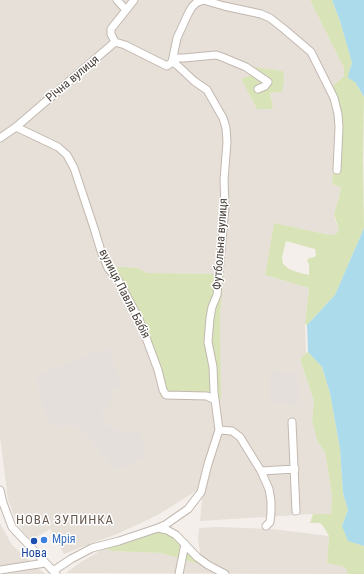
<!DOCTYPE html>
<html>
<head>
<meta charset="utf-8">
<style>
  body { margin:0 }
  canvas { display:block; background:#f4efea }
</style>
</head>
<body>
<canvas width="364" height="574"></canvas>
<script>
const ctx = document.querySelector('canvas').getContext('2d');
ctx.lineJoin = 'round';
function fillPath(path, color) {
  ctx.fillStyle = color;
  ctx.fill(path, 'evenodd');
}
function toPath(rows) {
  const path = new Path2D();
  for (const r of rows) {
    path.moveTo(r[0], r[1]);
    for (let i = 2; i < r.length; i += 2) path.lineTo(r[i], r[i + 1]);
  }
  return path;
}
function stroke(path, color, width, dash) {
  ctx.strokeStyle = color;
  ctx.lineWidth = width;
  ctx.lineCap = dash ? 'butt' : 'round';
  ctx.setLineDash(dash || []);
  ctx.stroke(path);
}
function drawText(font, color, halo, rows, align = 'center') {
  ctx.font = font + ' "Roboto Condensed",sans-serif';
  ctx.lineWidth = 3;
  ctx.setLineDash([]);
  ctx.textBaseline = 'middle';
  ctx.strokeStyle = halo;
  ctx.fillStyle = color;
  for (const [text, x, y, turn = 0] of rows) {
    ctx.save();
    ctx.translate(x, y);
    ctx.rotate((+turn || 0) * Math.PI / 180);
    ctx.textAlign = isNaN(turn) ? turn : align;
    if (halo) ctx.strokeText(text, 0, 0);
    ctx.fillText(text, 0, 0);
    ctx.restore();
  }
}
const residential = toPath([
  [0,0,310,0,344,68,344,76,334,85,326,86,335,119,334,161,332,184,341,187,339,198,334,214,336,223,339,230,336,234,330,235,274,223,265,275,309,288,305,324,306,353,300,359,314,401,312,420,317,440,325,451,332,496,331,515,313,514,200,521,203,489,199,489,161,513,143,522,117,534,64,554,50,529,31,540,22,530,15,518,8,500,0,437],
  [272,70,283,71,270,92,273,107,271,109,257,109,241,79,252,75],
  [137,268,147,273,224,274,220,316,220,371,192,399,146,346,116,284],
  [114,388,111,397,101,411,107,424,123,433,116,471,77,424,56,427,44,412,41,398],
  [0,523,12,545,45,574,0,574],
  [219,527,272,529,329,536,327,563,345,567,348,574,66,573,81,562,105,548,112,551,161,553,202,565,198,539,199,528]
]);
const industrial = toPath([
  [108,347,121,386,114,388,111,397,113,400,107,404,108,408,101,411,107,424,123,433,140,430,145,457,116,471,77,425,56,427,50,423,44,412,35,376],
  [270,371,297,374,300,405,270,403]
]);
const green = toPath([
  [310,0,332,0,340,21,352,63,349,72,364,97,363,160,364,228,335,295,307,325,305,324,309,288,265,275,274,223,330,235,336,234,339,230,334,214,339,198,341,187,332,184,334,161,335,119,326,86,334,85,344,76,344,68],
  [286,241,315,249,316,254,315,257,309,258,307,261,309,264,309,275,300,273,289,269,283,264,282,257],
  [255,67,283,71,284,80,282,92,270,93,273,107,271,109,257,109,241,79,252,75],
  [123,267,137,268,147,273,224,274,220,316,221,399,160,397,160,390,156,371,146,346,116,284,106,270],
  [308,352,322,367,330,393,340,449,343,493,348,510,342,526,364,546,364,574,348,574,345,567,327,563,329,536,323,526,320,523,310,523,313,514,331,514,332,496,325,452,317,440,312,420,314,401,300,359,306,353],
  [162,531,177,538,202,565,161,553,112,551,105,548,141,535]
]);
const water = toPath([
  [332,0,364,0,364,97,355,82,348,78,349,72,352,63,340,21],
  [364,228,364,546,348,541,342,526,348,510,343,493,340,449,330,393,322,367,308,352,307,325,335,295]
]);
const minor = toPath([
  [117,0,126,10],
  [115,42,125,45,167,66,172,62,177,65,194,81,207,90,223,118,226,128,227,142,224,180,225,207,217,295,212,307,210,318,208,342,213,367,214,392,219,430,232,431,240,437,261,471,269,489,271,501,271,512,270,522,266,526],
  [115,42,111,34,111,29,134,0],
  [172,62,177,38,188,14,192,7,196,3,203,0,224,6,261,14,270,18,284,29,311,52,334,98,338,114,339,127,337,170],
  [172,62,178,58,184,58,216,55,222,57,246,67,268,82,265,86,258,89],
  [16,127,58,147,67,155,74,168,94,228,101,251,108,268,118,280,139,319,158,370,163,390,166,395,207,396,215,400],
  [0,138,16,127,115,42],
  [292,422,296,511],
  [261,471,295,469],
  [0,490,3,503,12,527,56,574],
  [158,528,165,525,188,509,201,492,208,464,219,430],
  [0,570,45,563],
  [53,571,71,559,92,548,119,541,158,528,167,530,176,535,197,557,208,565,225,574],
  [179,574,185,544]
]);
const markers = [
  [44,540,4,"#3f7fe0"],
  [34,541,4,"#1a4fb4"]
];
const streetNames = [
  ["Річна вулиця",73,79,-40],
  ["Футбольна вулиця",221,244,-86],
  ["вулиця Павла Бабія",124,294,63]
];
const shopNames = [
  ["Мрія",52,540]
];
const transitNames = [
  ["Нова",34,554]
];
const neighbourhoodNames = [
  ["НОВА ЗУПИНКА",65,521]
];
fillPath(residential, '#e7e0d9');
fillPath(industrial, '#e4dfdb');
fillPath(green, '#d8e4b7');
fillPath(water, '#acdceb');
stroke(minor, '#c2b8b0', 9);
stroke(minor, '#fff', 7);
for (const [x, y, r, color] of markers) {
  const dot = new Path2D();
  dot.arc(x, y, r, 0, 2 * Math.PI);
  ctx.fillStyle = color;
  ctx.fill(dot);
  stroke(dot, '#fff', 1.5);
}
drawText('12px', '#473f39', '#fff', streetNames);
drawText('12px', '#366cbe', '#fff', shopNames, 'left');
drawText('12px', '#164399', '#fff', transitNames);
ctx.letterSpacing = '1px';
drawText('13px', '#695b51', '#fff', neighbourhoodNames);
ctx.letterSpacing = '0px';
</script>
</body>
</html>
